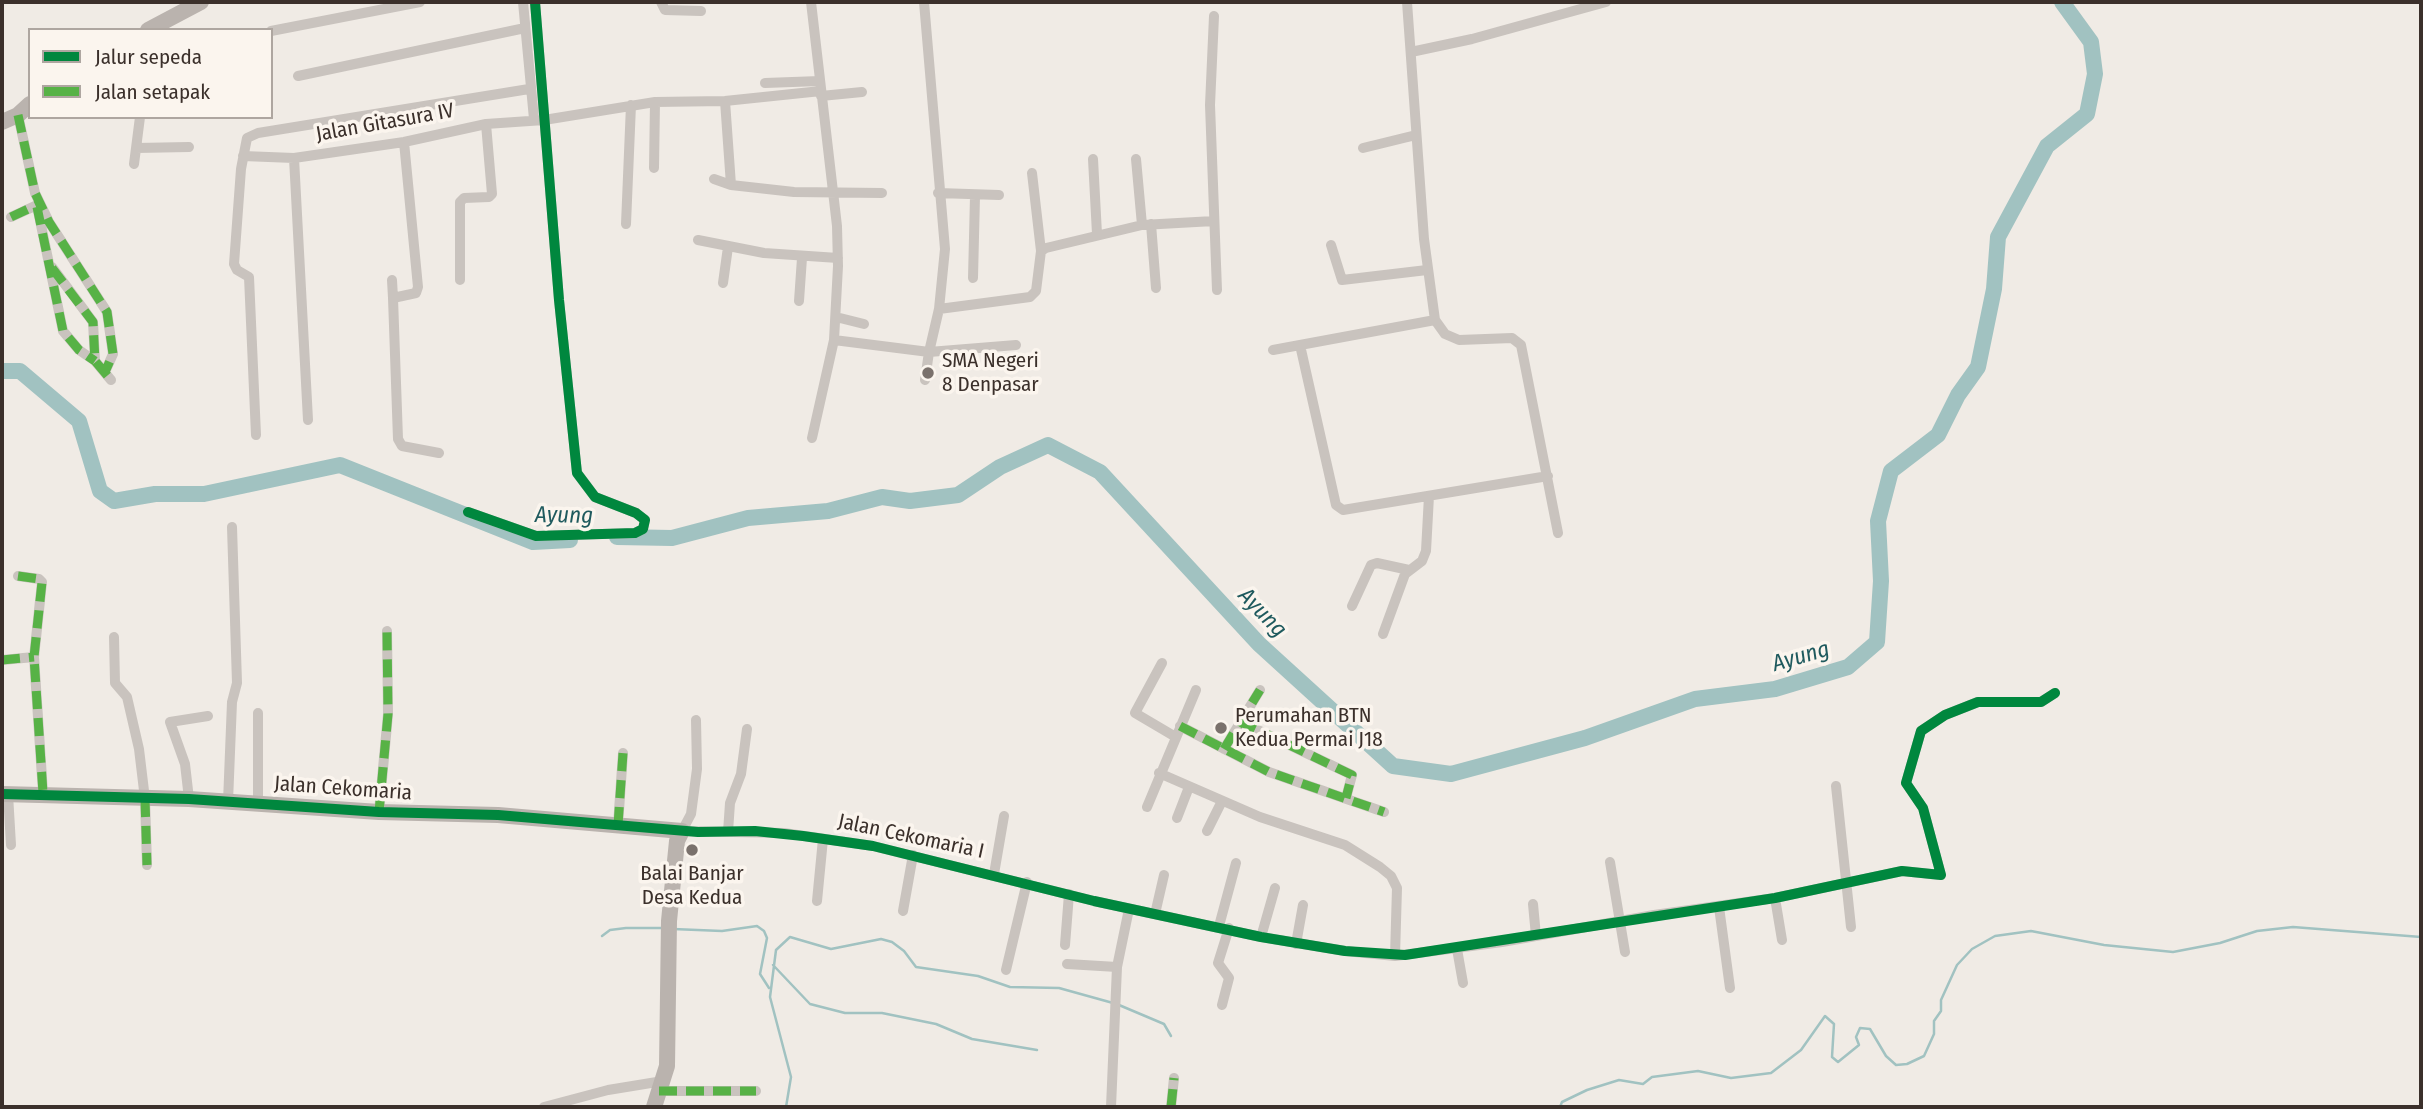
<!DOCTYPE html>
<html>
<head>
<meta charset="utf-8">
<style>
  body { margin:0 }
  #map { position:relative; width:2423px; height:1109px; overflow:hidden; background:#f0ebe5; font-family:"Fira Sans Condensed",sans-serif }
  canvas { display:block }
  .frame { position:absolute; inset:0; border:4px solid #3b302b; pointer-events:none }
  .legend { position:absolute; left:28px; top:28px; width:245px; height:91px; box-sizing:border-box; background:#fbf5ee; border:2px solid #aea6a0; margin:0; padding:9px 12px; list-style:none; font-size:21px; color:#3b302b }
  .legend li { display:flex; align-items:center; gap:14px; height:35px }
  .legend b { width:35px; border:2px solid #aea6a0 }
</style>
</head>
<body>
<div id="map">
<canvas width="2423" height="1109"></canvas>
<div class="frame"></div>
<ul class="legend">
<li><b style="height:9px;background:#00873e"></b>Jalur sepeda</li>
<li><b style="height:9px;background:#57b246"></b>Jalan setapak</li>
</ul>
</div>
<script>
const ctx = document.querySelector('canvas').getContext('2d');
ctx.lineJoin = 'round';
function toPath(rows) {
  const path = new Path2D();
  for (const r of rows) {
    path.moveTo(r[0], r[1]);
    for (let i = 2; i < r.length; i += 2) path.lineTo(r[i], r[i + 1]);
  }
  return path;
}
function stroke(path, color, width, dash) {
  ctx.strokeStyle = color;
  ctx.lineWidth = width;
  ctx.lineCap = dash ? 'butt' : 'round';
  ctx.setLineDash(dash || []);
  ctx.stroke(path);
}
function drawText(font, color, halo, rows, align = 'center') {
  ctx.font = font + ' "Fira Sans Condensed",sans-serif';
  ctx.lineWidth = 7;
  ctx.setLineDash([]);
  ctx.textBaseline = 'middle';
  ctx.strokeStyle = halo;
  ctx.fillStyle = color;
  for (const [text, x, y, turn = 0] of rows) {
    ctx.save();
    ctx.translate(x, y);
    ctx.rotate((+turn || 0) * Math.PI / 180);
    ctx.textAlign = isNaN(turn) ? turn : align;
    if (halo) ctx.strokeText(text, 0, 0);
    ctx.fillText(text, 0, 0);
    ctx.restore();
  }
}
const stream = toPath([
  [673,929,722,931,757,926,764,931,767,938,760,974,769,988],
  [602,936,610,930,626,928,663,928],
  [773,965,810,1004,845,1013,882,1013,936,1024,972,1039,1037,1050],
  [1119,1005,1164,1024,1171,1036],
  [786,1107,791,1077,770,997,776,950,790,937,831,949,881,939,892,942,904,951,916,967,978,976,1010,987,1059,988,1113,1003],
  [1560,1107,1562,1102,1587,1090,1619,1080,1643,1084,1652,1077,1698,1071,1731,1078,1771,1073,1801,1050,1825,1016,1834,1024,1832,1057,1838,1062,1859,1045,1856,1037,1860,1028,1870,1029,1886,1056,1896,1065,1907,1064,1924,1056,1934,1034,1934,1021,1941,1011,1941,1000,1957,965,1972,949,1995,936,2031,931,2104,945,2173,952,2220,943,2257,931,2293,927,2421,937]
]);
const river = toPath([
  [2,371,20,371,79,421,100,491,114,501,155,494,204,494,340,465,533,542,570,540],
  [617,537,672,538,748,518,828,511,882,497,910,501,958,495,1000,467,1048,445,1100,472,1259,644,1393,766,1451,774,1585,738,1695,699,1775,689,1848,667,1877,642,1881,581,1878,521,1891,471,1938,435,1958,395,1978,367,1994,289,1998,237,2047,146,2087,114,2095,74,2091,42,2062,2]
]);
const street = toPath([
  [523,2,534,119],
  [661,2,665,10,701,11],
  [811,2,837,226,838,266,834,340,812,438],
  [924,2,945,249,939,309,1030,297,1036,291,1041,251,1046,248,1142,225,1214,221],
  [1407,2,1424,239,1435,320,1445,334,1459,340,1512,338,1521,345,1558,533],
  [1214,16,1210,105,1217,290],
  [271,31,420,2],
  [1411,52,1472,39,1606,2],
  [298,76,525,28],
  [765,83,820,81],
  [821,96,862,92],
  [725,101,731,185],
  [18,115,35,193,49,222,107,312,113,354,105,372],
  [404,142,418,287,416,293,393,298,398,439,402,446,439,453],
  [136,148,189,147],
  [1363,148,1416,135],
  [243,156,294,158,404,142,486,124,544,120,655,102,725,101,821,91],
  [294,158,308,420],
  [1093,159,1097,234],
  [1136,159,1142,225],
  [134,164,140,117],
  [654,168,655,102],
  [1032,173,1041,251],
  [714,179,731,185,794,192,882,193],
  [938,193,999,195],
  [37,206,63,331,79,350,95,361],
  [11,217,37,205],
  [626,224,631,105],
  [1151,224,1156,288],
  [698,240,764,253,838,258],
  [1331,245,1342,280,1427,270],
  [52,267,93,322,95,361,111,380],
  [973,278,975,196],
  [392,280,393,298],
  [460,280,460,202,464,198,489,197,492,194,486,124],
  [723,283,728,247],
  [799,301,802,258],
  [836,317,864,324],
  [1435,320,1300,345,1336,505,1343,510,1548,476],
  [834,340,929,352,939,309],
  [1273,350,1300,345],
  [925,380,929,352,1016,345],
  [256,435,249,277,237,270,234,264,241,169,247,138,258,133,529,89],
  [468,512,536,536,635,533,643,529,645,520,636,513,595,497,577,473,559,300,535,2],
  [18,576,39,579,42,582,34,657,43,793],
  [1352,606,1371,565,1377,563,1409,570],
  [1383,634,1405,574,1422,561,1426,551,1429,496],
  [114,637,115,683,127,697,139,749,145,799,147,865],
  [2,660,34,657],
  [1162,663,1135,713,1174,736],
  [258,713,258,803],
  [696,720,697,769,691,814,682,831,784,833,873,846,1094,901,1261,937,1345,951,1395,956,1502,942,1654,915,1775,898,1902,871,1941,875,1923,808,1906,783,1921,731,1945,715,1978,702,2041,702,2055,693],
  [1239,721,1352,775,1346,798],
  [1180,726,1269,772,1384,812],
  [1224,749,1260,690],
  [1159,773,1260,817,1345,845,1380,867,1391,876,1397,888,1395,956],
  [1836,786,1851,927],
  [8,794,11,845],
  [189,799,185,764,170,722,208,716],
  [228,802,232,702,237,683,232,527],
  [1147,807,1196,690],
  [379,812,388,714,387,631],
  [1177,818,1189,787],
  [618,825,623,753],
  [1207,831,1222,801],
  [728,832,730,803,741,774,747,729],
  [1610,862,1625,952],
  [994,874,1004,816],
  [1775,898,1782,940],
  [817,901,823,839],
  [1533,904,1536,936],
  [1719,907,1730,988],
  [903,911,913,855],
  [1155,914,1164,875],
  [1219,926,1236,863],
  [1261,937,1275,888],
  [1296,944,1303,905],
  [1065,945,1069,894],
  [1457,949,1463,983],
  [1067,964,1117,967],
  [1006,970,1027,882],
  [1222,1005,1229,978,1218,963,1229,928],
  [659,1091,756,1091],
  [544,1107,608,1090,663,1081],
  [1111,1107,1117,967,1129,909],
  [1171,1107,1174,1078]
]);
const secondary = toPath([
  [148,30,201,2],
  [2,122,18,115,30,104],
  [2,794,189,799,379,812,498,815,682,831,677,841,669,921,667,1066,654,1107]
]);
const quiet = toPath([
  [18,115,35,193,49,222,107,312,113,354,105,372],
  [37,207,63,331,79,350,95,361],
  [11,217,37,205],
  [52,268,93,322,95,361,111,380],
  [18,576,39,579,42,582,34,657,43,793],
  [2,660,34,657],
  [1239,721,1352,775,1346,798],
  [1180,726,1269,772,1384,812],
  [1224,749,1260,690],
  [145,799,147,865],
  [379,812,388,714,387,631],
  [618,825,623,753],
  [659,1091,756,1091],
  [1171,1107,1174,1078]
]);
const cycleway = toPath([
  [468,512,536,536,635,533,643,529,645,520,636,513,595,497,577,473,559,300,535,2],
  [2,794,189,799,379,812,498,815,698,832,755,831,803,836,873,846,1094,901,1261,937,1345,951,1405,955,1775,898,1902,871,1941,875,1923,808,1906,783,1921,731,1945,715,1978,702,2041,702,2055,693]
]);
const markers = [
  [928,373,7,"#7a716c"],
  [1221,728,7,"#7a716c"],
  [692,850,7,"#7a716c"]
];
const streetNames = [
  ["Jalan Gitasura IV",385,123,-10],
  ["Jalan Cekomaria",343,789,4],
  ["Jalan Cekomaria I",911,837,12]
];
const poiNames = [
  ["SMA Negeri",942,361],
  ["8 Denpasar",942,385],
  ["Perumahan BTN",1235,716],
  ["Kedua Permai J18",1235,740],
  ["Balai Banjar",692,874,"center"],
  ["Desa Kedua",692,898,"center"]
];
const waterNames = [
  ["Ayung",564,516,1],
  ["Ayung",1262,613,46],
  ["Ayung",1801,657,-16]
];
stroke(stream, '#a1c2c1', 2.5);
stroke(river, '#a1c2c1', 16);
stroke(street, '#c9c3be', 10);
stroke(secondary, '#bab3ae', 16);
stroke(quiet, '#57b246', 9, [18, 9]);
stroke(cycleway, '#00873e', 10);
for (const [x, y, r, color] of markers) {
  const dot = new Path2D();
  dot.arc(x, y, r, 0, 2 * Math.PI);
  ctx.fillStyle = color;
  ctx.fill(dot);
  stroke(dot, '#fbf5ee', 2.5);
}
drawText('21px', '#3b302b', '#fbf5ee', streetNames);
drawText('21px', '#3b302b', '#fbf5ee', poiNames, 'left');
drawText('italic 23px', '#1f5a5e', '#fbf5ee', waterNames);
</script>
</body>
</html>
